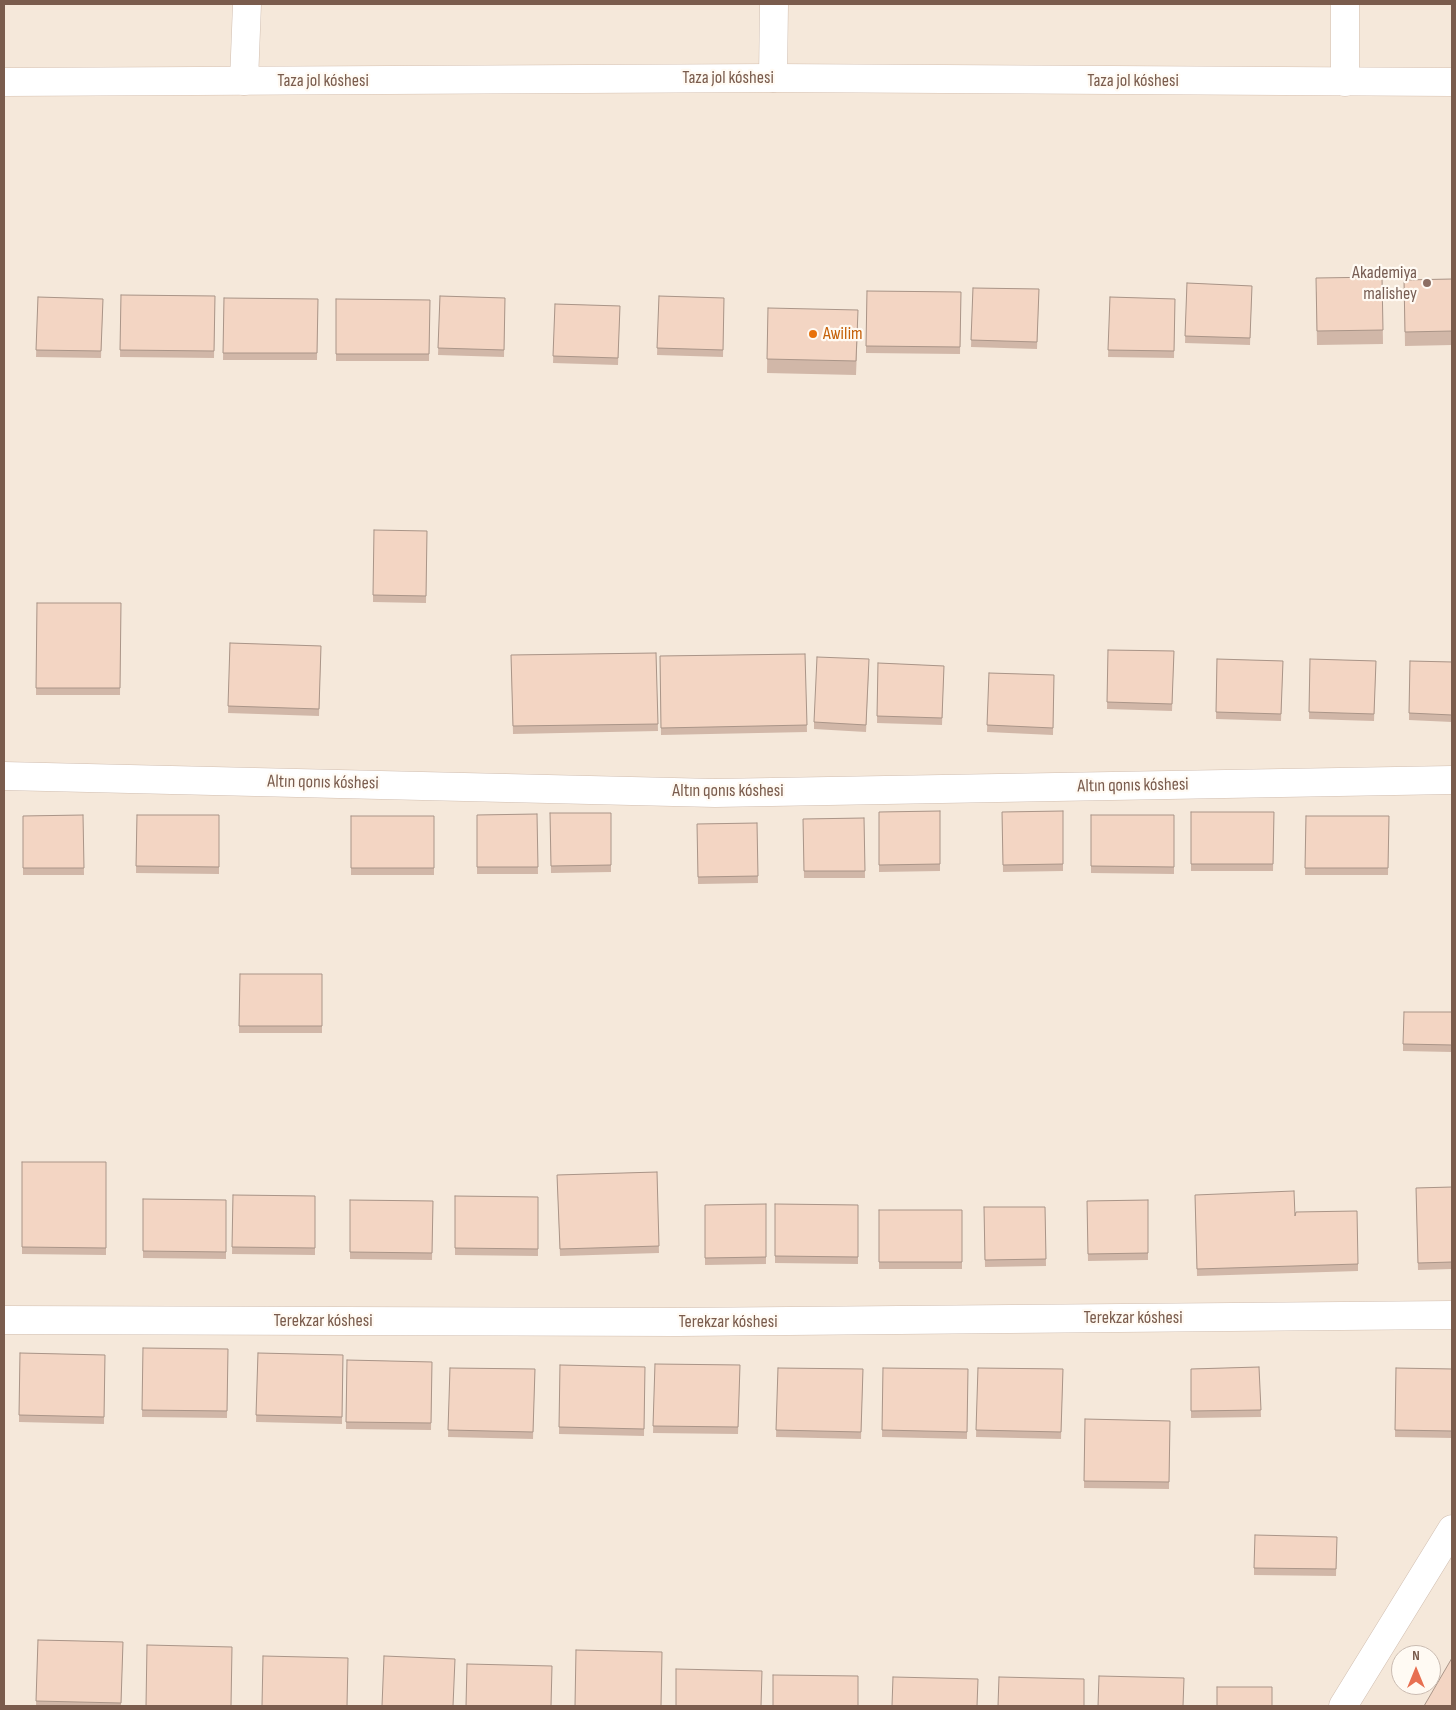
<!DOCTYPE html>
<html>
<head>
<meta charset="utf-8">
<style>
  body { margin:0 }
  #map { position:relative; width:1456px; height:1710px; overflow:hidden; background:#fdf6ec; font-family:"Sofia Sans Condensed",sans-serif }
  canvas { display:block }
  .frame { position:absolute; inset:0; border:5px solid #7a5c4d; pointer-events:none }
  .north { position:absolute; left:1391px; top:1645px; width:50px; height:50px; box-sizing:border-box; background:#fffaf3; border:1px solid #cabbb1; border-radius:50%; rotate:0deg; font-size:14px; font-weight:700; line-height:20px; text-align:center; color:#7a5c4d }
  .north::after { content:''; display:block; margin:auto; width:18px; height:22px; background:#e76f51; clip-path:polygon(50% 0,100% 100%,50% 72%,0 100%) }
</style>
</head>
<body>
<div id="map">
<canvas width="1456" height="1710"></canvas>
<div class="frame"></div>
<div class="north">N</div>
</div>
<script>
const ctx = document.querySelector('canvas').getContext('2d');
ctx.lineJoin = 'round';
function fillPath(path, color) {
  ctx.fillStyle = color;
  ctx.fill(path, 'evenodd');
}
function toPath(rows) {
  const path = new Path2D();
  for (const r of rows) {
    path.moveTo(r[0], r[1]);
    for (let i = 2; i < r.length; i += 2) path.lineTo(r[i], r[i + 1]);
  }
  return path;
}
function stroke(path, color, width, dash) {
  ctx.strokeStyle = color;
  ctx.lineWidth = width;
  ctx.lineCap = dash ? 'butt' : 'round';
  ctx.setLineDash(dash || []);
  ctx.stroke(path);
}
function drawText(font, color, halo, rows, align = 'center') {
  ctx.font = font + ' "Sofia Sans Condensed",sans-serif';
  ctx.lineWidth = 4.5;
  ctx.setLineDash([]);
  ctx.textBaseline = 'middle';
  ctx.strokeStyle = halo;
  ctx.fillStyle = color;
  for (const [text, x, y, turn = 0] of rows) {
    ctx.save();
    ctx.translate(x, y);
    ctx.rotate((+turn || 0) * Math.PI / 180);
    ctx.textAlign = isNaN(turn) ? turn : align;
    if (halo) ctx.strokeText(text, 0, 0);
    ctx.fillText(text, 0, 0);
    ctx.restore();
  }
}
const residential = toPath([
  [4,4,1452,4,1452,1706,4,1706],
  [1401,1655,1431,1655,1431,1685,1401,1685]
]);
const minor = toPath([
  [773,78,774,4],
  [244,81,247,4],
  [1345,82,1345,4],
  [4,776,715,793,1452,780],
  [4,1320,678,1322,1452,1315],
  [1343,1706,1452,1529]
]);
const secondary = toPath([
  [4,82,773,78,1452,82]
]);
const wall = toPath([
  [1382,277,1383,344,1317,345,1316,292],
  [1452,279,1452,345,1405,346,1404,280],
  [1187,283,1252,286,1250,345,1185,343],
  [973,288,1039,289,1037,349,971,347],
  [867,291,961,292,960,354,866,353],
  [121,295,215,296,214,358,120,357],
  [440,296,505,298,504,357,438,355],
  [659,296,724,298,723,357,657,355],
  [38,297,103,299,101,358,36,357],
  [1110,297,1175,299,1174,358,1108,357],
  [224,298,318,299,317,360,223,360],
  [336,299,430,300,429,361,336,361],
  [555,304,620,306,618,365,553,363],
  [768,308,858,324,856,375,767,373],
  [427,531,426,603,373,602,373,595],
  [37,603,121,603,120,695,36,695],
  [230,643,321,646,319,716,228,713],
  [1108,650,1174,651,1172,711,1107,709],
  [656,653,658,731,513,734,511,655],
  [805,654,807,732,661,735,660,656],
  [1217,659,1283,661,1281,721,1216,719],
  [1310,659,1376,661,1374,721,1309,719],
  [1410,661,1452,662,1452,722,1409,720],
  [878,663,944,666,942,725,877,723],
  [869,666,866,732,814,729,814,722],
  [989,673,1054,675,1053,735,987,732],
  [940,811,940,871,879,872,879,812],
  [1063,811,1063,871,1003,872,1002,812],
  [1191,812,1274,812,1273,871,1191,871],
  [550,813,611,813,611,872,551,873],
  [537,814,538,874,477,874,477,815],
  [83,815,84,875,23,875,23,816],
  [137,815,219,815,219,874,136,873],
  [1091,815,1174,815,1174,874,1091,873],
  [351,816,434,816,434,875,351,875],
  [1306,816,1389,816,1388,875,1305,875],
  [864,818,865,878,804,878,803,819],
  [757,823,758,883,698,884,697,824],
  [240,974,322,974,322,1033,239,1033],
  [1452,1012,1452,1052,1403,1051,1403,1044],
  [22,1162,106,1162,106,1255,22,1254],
  [657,1172,659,1253,560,1256,557,1175],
  [1452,1187,1452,1269,1418,1270,1416,1188],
  [233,1195,315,1196,315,1255,232,1254],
  [1195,1195,1295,1216,1358,1264,1358,1271,1197,1276],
  [455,1196,538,1197,538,1256,455,1255],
  [143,1199,226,1200,226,1259,143,1258],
  [350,1200,433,1201,432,1260,350,1259],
  [1148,1200,1148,1260,1088,1261,1087,1201],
  [766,1204,766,1264,705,1265,705,1205],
  [775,1204,858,1205,858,1264,775,1263],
  [984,1207,1045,1207,1046,1266,985,1267],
  [879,1210,962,1210,962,1269,879,1269],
  [143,1348,228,1349,227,1418,142,1417],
  [20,1353,105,1355,104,1424,19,1422],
  [258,1353,343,1355,342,1424,256,1422],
  [347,1360,432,1362,431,1430,346,1429],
  [655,1364,740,1365,738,1434,653,1433],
  [560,1365,645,1367,644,1436,559,1434],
  [1259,1367,1261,1417,1191,1418,1191,1369],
  [450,1368,535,1369,533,1439,448,1437],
  [778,1368,863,1369,861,1439,776,1437],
  [883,1368,968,1369,967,1439,882,1437],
  [978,1368,1063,1369,1061,1439,976,1437],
  [1396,1368,1452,1369,1452,1438,1395,1437],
  [1085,1419,1170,1421,1169,1489,1084,1488],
  [1337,1537,1336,1576,1254,1575,1254,1568],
  [38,1640,123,1642,121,1706,36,1706]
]);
const building = toPath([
  [1382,277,1383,330,1317,331,1316,278,1382,277],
  [1452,279,1452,331,1405,332,1404,280,1452,279],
  [1187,283,1252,286,1250,338,1185,336,1187,283],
  [973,288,1039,289,1037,342,971,340,973,288],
  [867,291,961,292,960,347,866,346,867,291],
  [121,295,215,296,214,351,120,350,121,295],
  [440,296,505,298,504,350,438,348,440,296],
  [659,296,724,298,723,350,657,348,659,296],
  [38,297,103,299,101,351,36,350,38,297],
  [1110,297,1175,299,1174,351,1108,350,1110,297],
  [224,298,318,299,317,353,223,353,224,298],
  [336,299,430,300,429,354,336,354,336,299],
  [555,304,620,306,618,358,553,356,555,304],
  [768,308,858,310,856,361,767,359,768,308],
  [374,530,427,531,426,596,373,595,374,530],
  [37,603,121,603,120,688,36,688,37,603],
  [230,643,321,646,319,709,228,706,230,643],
  [1108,650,1174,651,1172,704,1107,702,1108,650],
  [656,653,658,724,513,726,511,655,656,653],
  [805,654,807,725,661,728,660,656,805,654],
  [817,657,869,659,866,725,814,722,817,657],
  [1217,659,1283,661,1281,714,1216,712,1217,659],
  [1310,659,1376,661,1374,714,1309,712,1310,659],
  [1410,661,1452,662,1452,715,1409,713,1410,661],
  [878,663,944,666,942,718,877,716,878,663],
  [989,673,1054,675,1053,728,987,725,989,673],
  [940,811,940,864,879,865,879,812,940,811],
  [1063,811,1063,864,1003,865,1002,812,1063,811],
  [1191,812,1274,812,1273,864,1191,864,1191,812],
  [550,813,611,813,611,865,551,866,550,813],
  [537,814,538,867,477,867,477,815,537,814],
  [83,815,84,868,23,868,23,816,83,815],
  [137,815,219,815,219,867,136,866,137,815],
  [1091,815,1174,815,1174,867,1091,866,1091,815],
  [351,816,434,816,434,868,351,868,351,816],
  [1306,816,1389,816,1388,868,1305,868,1306,816],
  [864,818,865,871,804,871,803,819,864,818],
  [757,823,758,876,698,877,697,824,757,823],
  [240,974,322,974,322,1026,239,1026,240,974],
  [1404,1012,1452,1012,1452,1045,1403,1044,1404,1012],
  [22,1162,106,1162,106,1248,22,1247,22,1162],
  [657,1172,659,1246,560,1249,557,1175,657,1172],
  [1452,1187,1452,1262,1418,1263,1416,1188,1452,1187],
  [1294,1191,1295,1216,1296,1212,1357,1211,1358,1264,1197,1269,1195,1195,1294,1191],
  [233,1195,315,1196,315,1248,232,1247,233,1195],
  [455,1196,538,1197,538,1249,455,1248,455,1196],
  [143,1199,226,1200,226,1252,143,1251,143,1199],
  [350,1200,433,1201,432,1253,350,1252,350,1200],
  [1148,1200,1148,1253,1088,1254,1087,1201,1148,1200],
  [766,1204,766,1257,705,1258,705,1205,766,1204],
  [775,1204,858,1205,858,1257,775,1256,775,1204],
  [984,1207,1045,1207,1046,1259,985,1260,984,1207],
  [879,1210,962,1210,962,1262,879,1262,879,1210],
  [143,1348,228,1349,227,1411,142,1410,143,1348],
  [20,1353,105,1355,104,1417,19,1415,20,1353],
  [258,1353,343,1355,342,1417,256,1415,258,1353],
  [347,1360,432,1362,431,1423,346,1422,347,1360],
  [655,1364,740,1365,738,1427,653,1426,655,1364],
  [560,1365,645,1367,644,1429,559,1427,560,1365],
  [1259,1367,1261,1410,1191,1411,1191,1369,1259,1367],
  [450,1368,535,1369,533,1432,448,1430,450,1368],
  [778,1368,863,1369,861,1432,776,1430,778,1368],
  [883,1368,968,1369,967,1432,882,1430,883,1368],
  [978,1368,1063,1369,1061,1432,976,1430,978,1368],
  [1396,1368,1452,1369,1452,1431,1395,1430,1396,1368],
  [1085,1419,1170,1421,1169,1482,1084,1481,1085,1419],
  [1255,1535,1337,1537,1336,1569,1254,1568,1255,1535],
  [38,1640,123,1642,121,1703,36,1701,38,1640],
  [147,1645,232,1647,231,1706,146,1706,147,1645],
  [576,1650,662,1652,661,1706,575,1706,576,1650],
  [263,1656,348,1658,347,1706,262,1706,263,1656],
  [384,1656,455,1659,453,1706,382,1706,384,1656],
  [1452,1658,1452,1706,1424,1706,1452,1658],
  [467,1664,552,1666,551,1706,466,1706,467,1664],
  [676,1669,762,1671,761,1706,676,1706,676,1669],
  [773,1675,858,1676,858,1706,773,1706,773,1675],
  [1099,1676,1184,1678,1183,1706,1098,1706,1099,1676],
  [893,1677,978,1679,977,1706,892,1706,893,1677],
  [999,1677,1084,1679,1084,1706,998,1706,999,1677],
  [1217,1687,1272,1687,1272,1706,1217,1706,1217,1687]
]);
const markers = [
  [1427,283,5,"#8d6e63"],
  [813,334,5,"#e8710a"]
];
const streetNames = [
  ["Taza jol kóshesi",728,78],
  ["Taza jol kóshesi",323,81],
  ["Taza jol kóshesi",1133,81],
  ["Altın qonıs kóshesi",323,783,1],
  ["Altın qonıs kóshesi",1133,786,-1],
  ["Altın qonıs kóshesi",728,791],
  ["Terekzar kóshesi",1133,1318],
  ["Terekzar kóshesi",323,1321],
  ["Terekzar kóshesi",728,1322]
];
const educationNames = [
  ["Akademiya",1417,273],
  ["malishey",1417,294]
];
const foodNames = [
  ["Awilim",823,334]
];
fillPath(residential, '#f5e8da');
stroke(minor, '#d1beb0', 29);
stroke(secondary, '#d6c0b0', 29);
stroke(minor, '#fff', 28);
stroke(secondary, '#fff', 28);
fillPath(wall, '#d1b7a8');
fillPath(building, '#f3d5c3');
stroke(building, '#aa9588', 1);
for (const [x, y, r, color] of markers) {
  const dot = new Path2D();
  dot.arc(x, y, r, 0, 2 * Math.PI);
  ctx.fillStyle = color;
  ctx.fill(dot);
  stroke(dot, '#fffaf3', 2);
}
drawText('18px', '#7a5c4d', '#fffaf3', streetNames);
drawText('18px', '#785e54', '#fffaf3', educationNames, 'right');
drawText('18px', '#c56008', '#fffaf3', foodNames, 'left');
</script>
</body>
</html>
